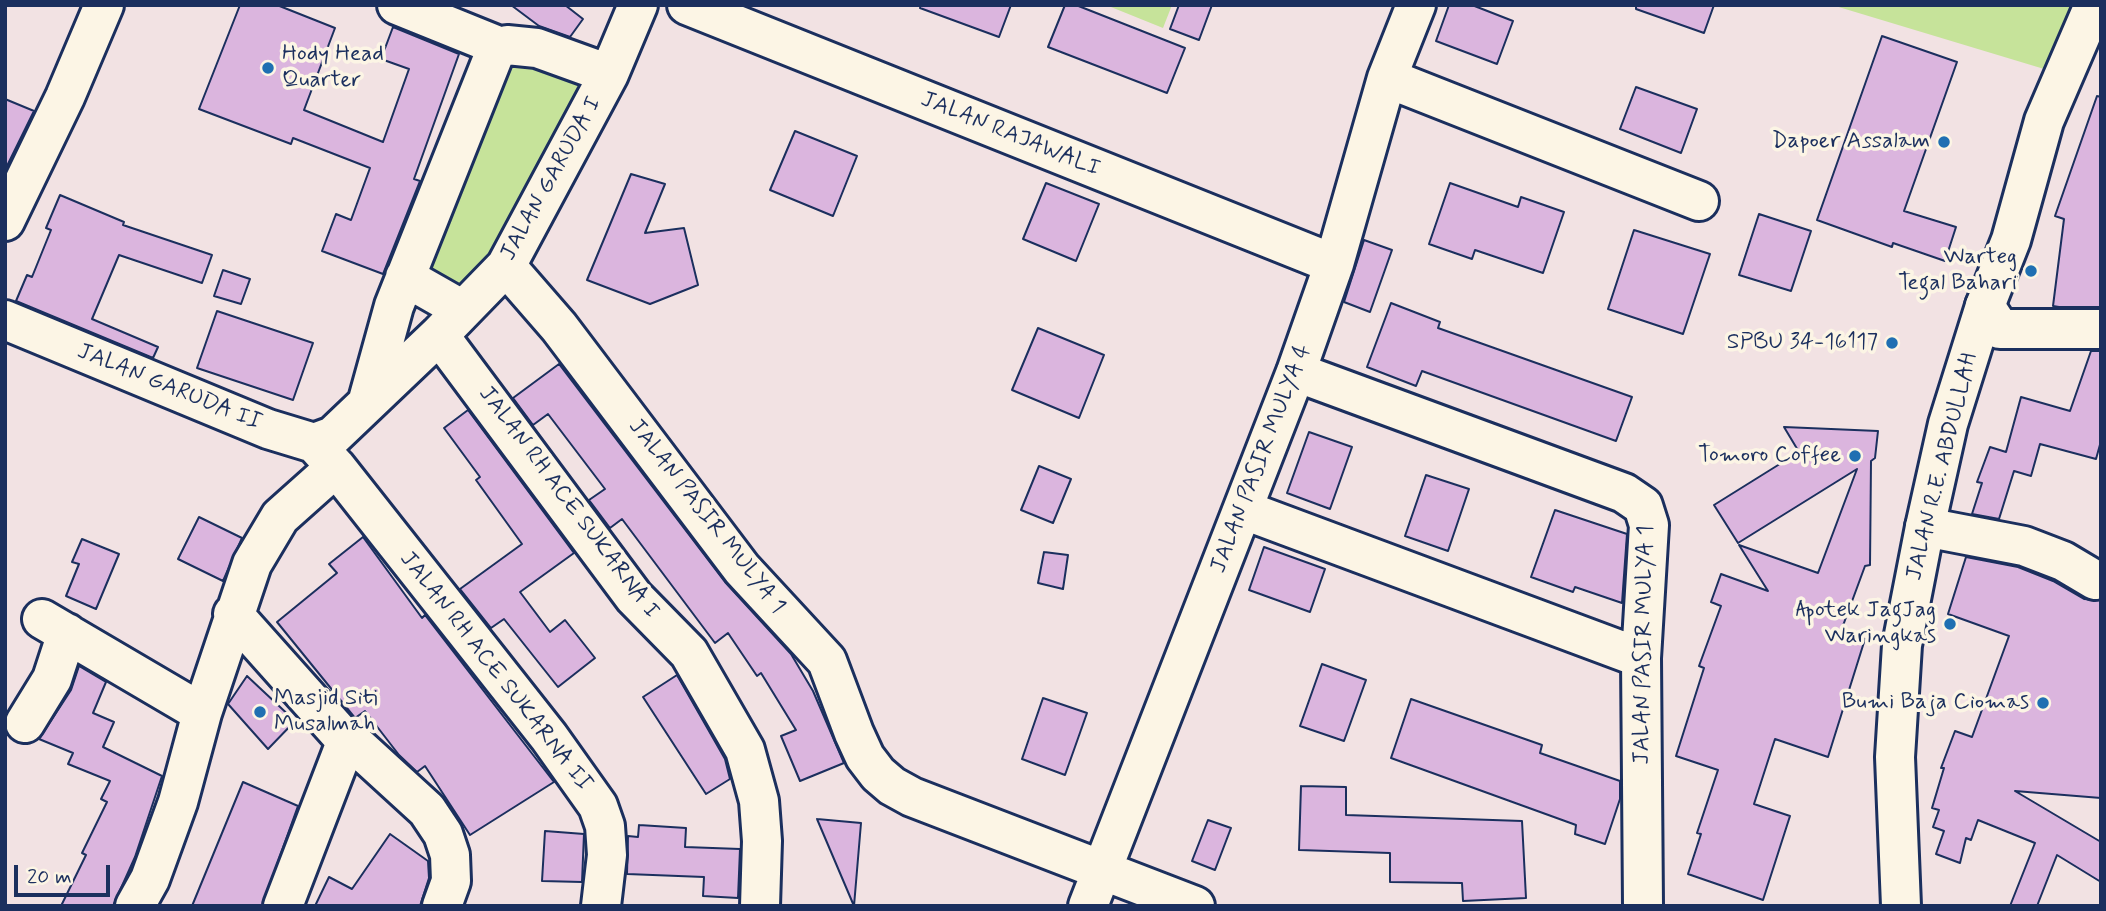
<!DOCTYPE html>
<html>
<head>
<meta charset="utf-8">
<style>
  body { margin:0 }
  #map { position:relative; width:2106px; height:911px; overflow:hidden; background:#f2e2e3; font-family:Mynerve,sans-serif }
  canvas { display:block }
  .frame { position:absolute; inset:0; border:7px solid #1b2f5e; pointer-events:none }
  .scale { position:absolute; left:14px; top:865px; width:96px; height:32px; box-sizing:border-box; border:4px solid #1b2f5e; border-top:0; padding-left:9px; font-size:21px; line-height:24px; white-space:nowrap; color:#1b2f5e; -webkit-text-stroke:5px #fcf5e5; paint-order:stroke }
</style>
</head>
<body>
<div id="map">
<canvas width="2106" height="911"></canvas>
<div class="frame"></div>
<div class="scale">20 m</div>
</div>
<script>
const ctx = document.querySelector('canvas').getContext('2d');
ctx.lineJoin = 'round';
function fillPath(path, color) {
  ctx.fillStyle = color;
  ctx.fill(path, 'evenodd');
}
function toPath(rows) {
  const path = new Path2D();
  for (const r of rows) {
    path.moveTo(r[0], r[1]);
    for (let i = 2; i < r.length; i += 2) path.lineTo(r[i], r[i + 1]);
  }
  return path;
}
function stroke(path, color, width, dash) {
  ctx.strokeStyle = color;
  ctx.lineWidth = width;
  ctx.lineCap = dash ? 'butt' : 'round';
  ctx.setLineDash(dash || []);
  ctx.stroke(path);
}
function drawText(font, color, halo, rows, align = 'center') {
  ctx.font = font + ' Mynerve,sans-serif';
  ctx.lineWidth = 7;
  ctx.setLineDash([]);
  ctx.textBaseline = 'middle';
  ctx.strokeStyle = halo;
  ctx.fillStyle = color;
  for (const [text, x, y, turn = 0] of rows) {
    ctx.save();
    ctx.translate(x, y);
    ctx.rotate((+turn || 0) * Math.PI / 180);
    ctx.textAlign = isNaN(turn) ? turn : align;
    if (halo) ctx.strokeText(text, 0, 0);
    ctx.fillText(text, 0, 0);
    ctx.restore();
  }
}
const green = toPath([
  [1106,5,1172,5,1163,28],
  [1832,5,2094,5,2064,75],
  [504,51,585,72,550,168,500,263,466,287,415,262]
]);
const building = toPath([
  [240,5,277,5,335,28,304,110,383,142,409,69,381,59,393,27,459,54,414,179,420,181,383,274,322,251,336,214,351,220,370,168,293,138,291,144,199,109,240,5],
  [511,5,565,5,583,19,570,37,539,26,511,5],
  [921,5,1011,5,999,37,920,8,921,5],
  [1065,5,1076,5,1185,48,1167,93,1048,47,1065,5],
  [1179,5,1212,5,1199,40,1170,29,1179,5],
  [1449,5,1472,5,1513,21,1497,64,1436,41,1449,5],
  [1636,5,1714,5,1704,33,1636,9,1636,5],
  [1882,36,1957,62,1904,211,1956,227,1945,261,1893,243,1892,247,1817,220,1882,36],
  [1636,87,1697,109,1681,153,1620,129,1636,87],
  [2097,96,2101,97,2101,307,2059,307,2053,306,2064,219,2055,216,2097,96],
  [5,99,34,111,5,170,5,99],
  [795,131,857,156,833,216,770,190,795,131],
  [631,174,665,184,645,233,684,228,698,285,650,304,587,280,631,174],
  [1046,183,1099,204,1076,261,1023,239,1046,183],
  [1450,183,1518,207,1521,197,1564,212,1543,273,1475,250,1472,259,1429,244,1450,183],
  [60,195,124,222,123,225,212,255,202,283,119,255,92,319,158,347,153,358,16,301,27,275,32,277,51,230,46,228,60,195],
  [1759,214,1811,231,1791,291,1739,275,1759,214],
  [1634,230,1710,254,1683,334,1608,309,1634,230],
  [1364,240,1392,250,1370,312,1344,302,1364,240],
  [223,270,250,279,241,304,214,296,223,270],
  [1391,303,1440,322,1438,328,1632,397,1616,441,1422,371,1416,386,1367,367,1391,303],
  [217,311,313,343,293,400,197,368,217,311],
  [1038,328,1104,355,1079,418,1012,390,1038,328],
  [2091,351,2101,351,2101,441,2096,459,2040,444,2031,476,2014,471,1999,519,1972,514,1982,483,1977,482,1990,447,2006,452,2021,397,2070,411,2091,351],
  [559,364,725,582,791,654,813,691,844,763,800,781,781,736,796,730,761,673,757,676,728,633,715,643,622,519,610,528,589,500,605,489,548,414,533,425,513,398,559,364],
  [468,410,574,553,520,592,550,632,565,620,595,658,558,687,504,619,491,628,460,589,522,544,476,480,480,477,444,428,468,410],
  [1784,427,1878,431,1875,458,1871,461,1870,565,1865,566,1841,631,1865,639,1828,757,1775,739,1754,804,1790,816,1763,900,1688,874,1701,834,1697,833,1718,770,1676,756,1704,668,1699,666,1721,606,1711,602,1721,574,1768,591,1739,545,1818,573,1857,469,1738,543,1714,505,1799,452,1784,427],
  [1309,432,1352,447,1330,509,1287,493,1309,432],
  [1039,466,1071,479,1053,523,1021,510,1039,466],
  [1426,475,1469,489,1448,551,1405,536,1426,475],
  [1555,510,1627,534,1622,603,1575,587,1573,592,1531,577,1555,510],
  [199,517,242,538,223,581,178,559,199,517],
  [363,537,422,618,425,615,554,782,470,835,425,766,417,772,399,755,365,711,355,718,277,622,337,573,329,564,363,537],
  [82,539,119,554,96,609,66,596,79,564,72,562,82,539],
  [1264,547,1325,569,1310,612,1249,590,1264,547],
  [1044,552,1068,555,1063,589,1038,583,1044,552],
  [1966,557,2018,567,2053,581,2084,599,2101,600,2101,798,2015,791,2101,842,2101,882,2057,855,2037,906,2010,906,2035,843,1978,820,1971,840,1966,838,1960,863,1936,854,1944,831,1933,827,1939,810,1932,808,1944,768,1941,768,1955,731,1972,737,2009,636,1948,614,1966,557],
  [1322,664,1366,680,1344,741,1300,726,1322,664],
  [79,666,106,682,93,713,114,722,103,747,162,776,135,857,113,906,61,906,86,855,82,853,107,802,101,799,110,781,68,764,73,753,39,739,71,690,79,666],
  [677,675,725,759,730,779,706,794,643,697,677,675],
  [247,676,295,721,268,749,228,704,247,676],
  [1043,698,1087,713,1065,775,1022,759,1043,698],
  [1411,699,1542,745,1540,753,1620,781,1620,799,1605,844,1575,834,1576,825,1391,758,1411,699],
  [243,782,298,806,262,906,192,906,243,782],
  [1301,786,1346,787,1346,815,1522,821,1526,898,1463,901,1462,883,1390,882,1390,853,1299,850,1301,786],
  [817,819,861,823,854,906,817,819],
  [1208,820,1231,828,1215,870,1192,861,1208,820],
  [639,825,686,828,685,847,740,849,738,898,703,896,704,877,627,874,628,836,638,837,639,825],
  [545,831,584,834,582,882,542,881,545,831],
  [390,834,428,861,429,878,420,906,315,906,329,877,352,889,390,834]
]);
const street = toPath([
  [397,5,501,47],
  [687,5,1334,264],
  [1387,78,1699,201],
  [5,221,65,97,104,5],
  [506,266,559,327,742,569,827,661,854,733,865,757,878,774,892,786,912,797,1195,906],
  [405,277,463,310],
  [1985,306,2000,329,2101,329],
  [5,320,268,429,314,443,336,467,549,737,598,806,605,826,607,855,601,906],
  [439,335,634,597,689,653,745,750,759,801,762,841,760,906],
  [1296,372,1624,493,1643,506,1649,525,1641,658,1643,906],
  [368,400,394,306,496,50,507,45,537,48,609,74],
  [314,443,333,436,439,335,506,266,609,74,638,5],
  [1244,510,1641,658],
  [1925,527,2024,546,2063,561,2095,580],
  [233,614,349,744,357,746,427,810,443,834,450,855,451,881,442,906],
  [42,619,202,713],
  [25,723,52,679,67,633],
  [135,906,150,879,178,802,202,713,252,564,280,517,336,467],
  [283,906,343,750,349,744],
  [1088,906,1296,372,1334,264,1387,78,1416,5]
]);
const primary = toPath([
  [1901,906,1895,757,1902,645,1925,527,1948,424,1985,306,2011,240,2044,121,2094,5]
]);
const markers = [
  [268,68,7,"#1f6fb2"],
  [1944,142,7,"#1f6fb2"],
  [2031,271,7,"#1f6fb2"],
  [1892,343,7,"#1f6fb2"],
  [1855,456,7,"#1f6fb2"],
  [1950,624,7,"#1f6fb2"],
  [2043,703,7,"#1f6fb2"],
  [260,712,7,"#1f6fb2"]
];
const poiNames = [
  ["Hody Head",282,55,"left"],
  ["Quarter",282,81,"left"],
  ["Dapoer Assalam",1930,142],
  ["Warteg",2017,258],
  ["Tegal Bahari",2017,284],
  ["SPBU 34-16117",1878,343],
  ["Tomoro Coffee",1841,456],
  ["Apotek JagJag",1936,611],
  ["Waringkas",1936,637],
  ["Masjid Siti",274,699,"left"],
  ["Musalmah",274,725,"left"],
  ["Bumi Baja Ciomas",2029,703]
];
const streetNames = [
  ["JALAN RAJAWALI",1010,135,22],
  ["JALAN GARUDA I",552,179,-61],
  ["JALAN GARUDA II",169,388,22],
  ["JALAN PASIR MULYA 4",1262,459,-69],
  ["JALAN R.E. ABDULLAH",1943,467,-76],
  ["JALAN RH ACE SUKARNA I",568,503,53],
  ["JALAN PASIR MULYA 1",706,517,52],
  ["JALAN PASIR MULYA 1",1645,645,-89],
  ["JALAN RH ACE SUKARNA II",495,672,52]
];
fillPath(green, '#c6e39a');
fillPath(building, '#dbb5de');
stroke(building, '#1b2f5e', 2);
stroke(street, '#1b2f5e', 44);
stroke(primary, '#1b2f5e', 44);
stroke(street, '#fcf5e5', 38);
stroke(primary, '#fcf5e5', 38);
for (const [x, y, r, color] of markers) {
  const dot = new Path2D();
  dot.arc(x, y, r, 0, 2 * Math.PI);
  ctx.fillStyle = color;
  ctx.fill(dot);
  stroke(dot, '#fcf5e5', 2.5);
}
drawText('23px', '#1b2f5e', '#fcf5e5', poiNames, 'right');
drawText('23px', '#1b2f5e', '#fcf5e5', streetNames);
</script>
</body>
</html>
